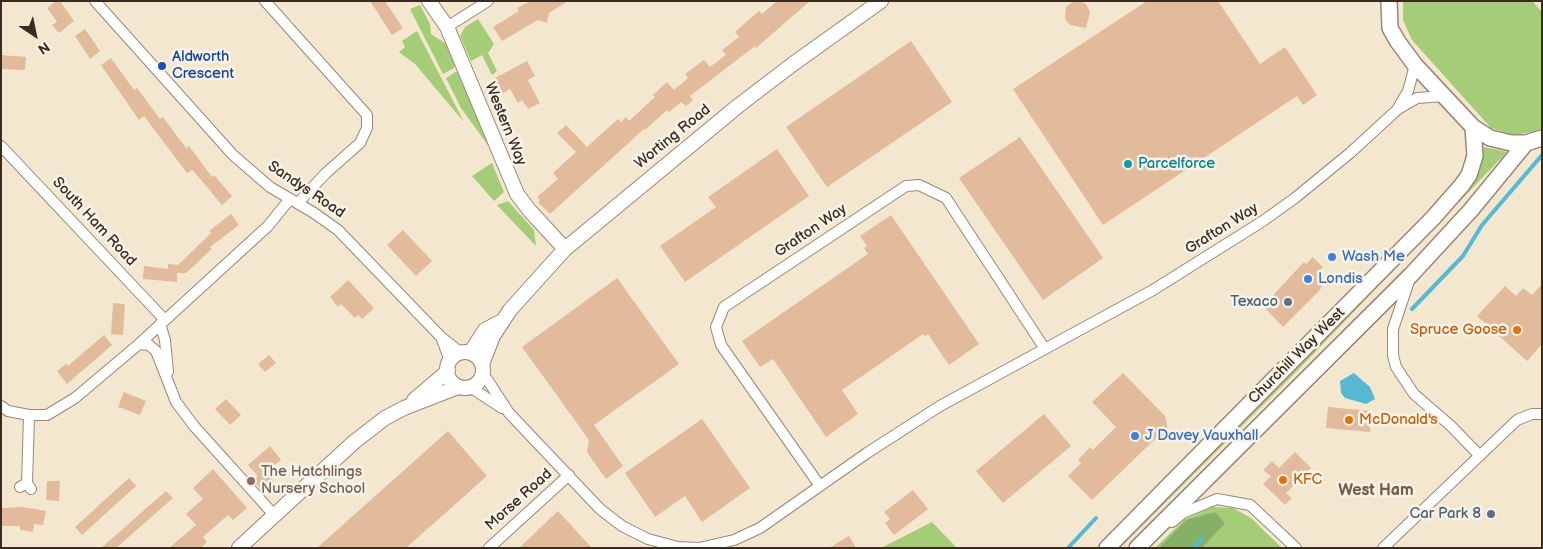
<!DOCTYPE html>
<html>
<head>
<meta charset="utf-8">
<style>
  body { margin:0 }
  #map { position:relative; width:1543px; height:549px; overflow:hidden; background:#f3e7d0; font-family:"Balsamiq Sans",sans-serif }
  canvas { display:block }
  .frame { position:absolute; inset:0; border:2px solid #3b2a1e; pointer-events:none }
  .north { position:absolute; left:10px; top:10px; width:50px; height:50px; -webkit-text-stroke:4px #f7f3e8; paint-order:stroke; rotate:146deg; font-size:14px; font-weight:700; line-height:20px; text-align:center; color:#3b2a1e }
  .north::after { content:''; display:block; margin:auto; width:18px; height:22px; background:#3b2a1e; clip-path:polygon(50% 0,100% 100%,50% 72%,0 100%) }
</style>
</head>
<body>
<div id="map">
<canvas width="1543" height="549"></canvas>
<div class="frame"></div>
<div class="north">N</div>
</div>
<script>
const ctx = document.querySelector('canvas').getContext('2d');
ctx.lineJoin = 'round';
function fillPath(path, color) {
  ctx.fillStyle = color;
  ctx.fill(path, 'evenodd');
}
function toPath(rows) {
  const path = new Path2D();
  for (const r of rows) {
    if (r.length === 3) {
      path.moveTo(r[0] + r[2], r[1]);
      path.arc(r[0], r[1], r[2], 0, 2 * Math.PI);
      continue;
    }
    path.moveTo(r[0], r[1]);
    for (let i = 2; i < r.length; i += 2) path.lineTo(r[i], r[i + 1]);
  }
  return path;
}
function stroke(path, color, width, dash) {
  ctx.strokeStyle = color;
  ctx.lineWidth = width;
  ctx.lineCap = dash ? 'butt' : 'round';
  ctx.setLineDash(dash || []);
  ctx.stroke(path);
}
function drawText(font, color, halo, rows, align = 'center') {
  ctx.font = font + ' "Balsamiq Sans",sans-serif';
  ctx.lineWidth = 5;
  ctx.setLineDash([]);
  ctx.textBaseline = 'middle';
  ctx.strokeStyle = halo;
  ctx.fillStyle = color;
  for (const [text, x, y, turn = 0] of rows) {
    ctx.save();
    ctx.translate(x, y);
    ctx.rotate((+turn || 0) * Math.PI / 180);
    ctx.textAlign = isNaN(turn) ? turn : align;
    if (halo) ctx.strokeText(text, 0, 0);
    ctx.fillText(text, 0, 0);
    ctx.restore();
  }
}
const green = toPath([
  [1403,1,1532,1,1542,12,1542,130,1514,135,1491,128,1412,40,1403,20],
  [420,5,430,24,431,34,448,45,455,64,454,68,443,74,410,9],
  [478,19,494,44,488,53,497,71,492,75,482,55,471,61,460,36,465,27],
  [417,31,464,122,415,64,399,52,405,47,402,41],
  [457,71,490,148,461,108,446,78],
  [1484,147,1507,152,1299,369,1120,548,1113,548,1472,180,1481,163],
  [492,163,504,192,494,201,472,176],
  [508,201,534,230,536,246,497,205],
  [1213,507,1233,508,1251,518,1282,548,1155,548,1184,520],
  [932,522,957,548,881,548]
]);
const forest = toPath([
  [1215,512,1225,523,1202,548,1159,548,1186,520]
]);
const water = toPath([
  [1354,373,1370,387,1375,399,1366,404,1345,398,1341,393,1340,381]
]);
const stream = toPath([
  [1412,309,1463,256,1482,225,1542,155],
  [1068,548,1096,518],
  [1194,548,1202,538]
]);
const building = toPath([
  [56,1,60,1,74,21,59,33,52,25,57,22,47,8],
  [370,1,385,1,403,28,392,35],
  [531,1,568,1,549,13,547,23,538,20,502,41,493,27,519,11,517,8],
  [777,1,810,1,756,48,755,46,690,96,693,100,686,106,681,102,669,112,667,110,645,130,644,129,550,214,538,202,540,200,537,197,558,179,553,173,576,152,557,133,566,125,587,147,618,119,621,122,626,117,629,121,655,97,653,95,667,82,674,90,688,78,685,74,704,60,710,67,726,55,722,50,739,37,735,32,759,11,762,14],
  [1079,1,1086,4,1090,12,1086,28,1070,25,1065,19,1066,7,1073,2],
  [1147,1,1218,1,1260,64,1285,47,1317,95,1303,105,1297,96,1103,225,1013,89],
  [85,29,100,51,90,59,75,36],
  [911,41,952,102,827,187,786,127],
  [1,55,26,57,25,70,1,69],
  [111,58,134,90,137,88,160,119,163,117,186,148,189,146,212,177,214,175,232,196,222,205,196,174,192,170,187,173,144,116,139,120,101,65],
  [527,61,535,76,528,80,540,103,528,109,522,100,518,103,510,89,503,93,495,78],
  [1020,137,1103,258,1043,300,959,178],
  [777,149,809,196,685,282,660,246,716,207,708,197],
  [231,214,239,225,210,247,212,249,186,273,177,273,177,282,143,279,144,266,168,269,168,264,178,265,211,233,209,231],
  [891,215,979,344,949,365,928,334,925,336,923,334,842,390,858,414,826,437,773,359,760,367,742,341,868,254,864,248,867,246,860,236],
  [403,230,432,261,416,276,387,245],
  [1313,257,1323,267,1317,274,1324,281,1320,290,1283,327,1263,306,1304,262,1306,264],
  [617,278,679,364,594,425,623,466,606,479,587,452,589,440,522,347],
  [348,280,374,308,362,319,358,315,355,318,341,304,338,307,330,297],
  [1542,284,1542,344,1527,361,1477,316,1505,286,1516,296,1523,288,1532,295],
  [113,303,125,304,123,335,111,334],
  [104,335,112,345,67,384,57,371,66,364,68,366],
  [269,355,276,363,265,372,258,364],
  [1123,373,1165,416,1168,430,1166,435,1155,439,1092,500,1068,476,1081,463,1078,460,1090,447,1093,450,1116,427,1092,402],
  [124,392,146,401,140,415,118,407],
  [226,399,241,415,230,425,215,409],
  [1328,407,1371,411,1370,432,1326,428],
  [1044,414,1071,446,1003,503,976,471],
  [702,419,750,488,702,522,685,496,655,517,625,473],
  [448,431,487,476,406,548,317,548],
  [270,446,281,460,266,472,275,483,263,492,253,480,258,476,248,465],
  [1295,452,1311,468,1286,493,1292,498,1285,505,1263,484,1271,476,1263,470,1272,461,1279,468],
  [213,469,247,508,233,520,228,515,203,537,207,542,201,548,169,548,196,525,186,514,203,499,193,488],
  [129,478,136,486,82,535,75,527],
  [47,481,60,481,59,501,46,500],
  [913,490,928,509,894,535,885,523,890,519,884,512],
  [166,491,173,498,116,548,101,548],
  [23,507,46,511,43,525,34,524,33,532,20,530,20,526,1,526,1,508],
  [558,511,592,548,519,548],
  [849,536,856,548,829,548]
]);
const minor = toPath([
  [95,1,233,155,270,187,314,213,338,230,441,337,461,353],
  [265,1,367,115,367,128,360,143,326,173,298,203],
  [447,27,488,1],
  [1398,108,1408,91,1415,65],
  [1,146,164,319],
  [1410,278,1393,329,1393,355,1396,367,1414,394,1451,426,1480,456],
  [160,324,165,340,168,372],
  [441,337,450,361],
  [139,344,149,345,156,351,176,402,194,426,275,516],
  [483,373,509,413,600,509,622,526,648,539,678,547,699,548,734,540,760,528,867,453,940,406,1153,290,1263,221,1295,198,1350,153,1398,109,1417,98,1444,96],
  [470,387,502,408],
  [1,406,8,411,29,415,47,415,75,398,139,344,268,226,289,200],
  [27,483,29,415],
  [820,486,721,345,716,327,724,307,906,186,919,185,946,198,1045,349],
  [20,487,27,483,31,489],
  [1172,522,1183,513,1217,499,1250,505,1296,548],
  [489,548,569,475],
  [1383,548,1517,420,1532,414,1542,414]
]);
const tertiary = toPath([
  [429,1,447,27,517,194,530,211,565,249],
  [465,370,18],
  [470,353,485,330,502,321],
  [482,364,493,336,510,310,565,249,738,106,793,64,881,1],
  [414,400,448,371],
  [239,548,354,442,385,418,404,408,458,387]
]);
const secondary = toPath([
  [1389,1,1390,28,1398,42,1415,65,1473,127,1490,138,1511,143,1526,143,1542,138],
  [1107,548,1433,218,1462,185,1469,175,1475,156,1473,127],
  [1137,548,1411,275,1471,210,1526,143]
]);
const markers = [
  [162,66,5,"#1a4fb4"],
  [1128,164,5,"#0f9aa8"],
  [1332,257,5,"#3f7fe0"],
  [1308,279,5,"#3f7fe0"],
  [1288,302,5,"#5c6f8a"],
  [1517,330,5,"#e8710a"],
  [1349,420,5,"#e8710a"],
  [1135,436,5,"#3f7fe0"],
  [1283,480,5,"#e8710a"],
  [251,481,5,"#8d6e63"],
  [1491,514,5,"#5c6f8a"]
];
const transitNames = [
  ["Aldworth",172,57],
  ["Crescent",172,74]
];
const streetNames = [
  ["Western Way",505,124,68],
  ["Worting Road",673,137,-39],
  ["Sandys Road",306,190,34],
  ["South Ham Road",94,222,47],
  ["Grafton Way",1222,229,-32],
  ["Grafton Way",811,231,-34],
  ["Churchill Way West",1297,356,-45],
  ["Morse Road",519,500,-42]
];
const cultureNames = [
  ["Parcelforce",1138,164]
];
const shopNames = [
  ["Wash Me",1342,257],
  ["Londis",1318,279],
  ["J Davey Vauxhall",1145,436]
];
const serviceNames = [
  ["Texaco",1278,302],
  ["Car Park 8",1481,514]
];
const foodNames = [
  ["Spruce Goose",1507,330,"right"],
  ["McDonald's",1359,420],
  ["KFC",1293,480]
];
const educationNames = [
  ["The Hatchlings",261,472],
  ["Nursery School",261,489]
];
const neighbourhoodNames = [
  ["West Ham",1376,491]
];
fillPath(green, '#a5cc76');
fillPath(forest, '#84b067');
fillPath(water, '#56b9d4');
stroke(stream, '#56b9d4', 4);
fillPath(building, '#e2bb9c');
stroke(minor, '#978877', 12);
stroke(tertiary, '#978877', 16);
stroke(secondary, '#978877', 18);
stroke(minor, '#fff', 10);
stroke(tertiary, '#fff', 14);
stroke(secondary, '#fff', 15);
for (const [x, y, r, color] of markers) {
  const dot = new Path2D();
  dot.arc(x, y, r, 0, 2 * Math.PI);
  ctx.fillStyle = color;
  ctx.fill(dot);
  stroke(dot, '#f7f3e8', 2);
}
drawText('15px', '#164399', '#f7f3e8', transitNames, 'left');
drawText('15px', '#3b2a1e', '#f7f3e8', streetNames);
drawText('15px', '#0d838f', '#f7f3e8', cultureNames, 'left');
drawText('15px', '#366cbe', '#f7f3e8', shopNames, 'left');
drawText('15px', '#4e5e75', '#f7f3e8', serviceNames, 'right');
drawText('15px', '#c56008', '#f7f3e8', foodNames, 'left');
drawText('15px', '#785e54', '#f7f3e8', educationNames, 'left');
drawText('bold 16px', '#755d4a', '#f7f3e8', neighbourhoodNames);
</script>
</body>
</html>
